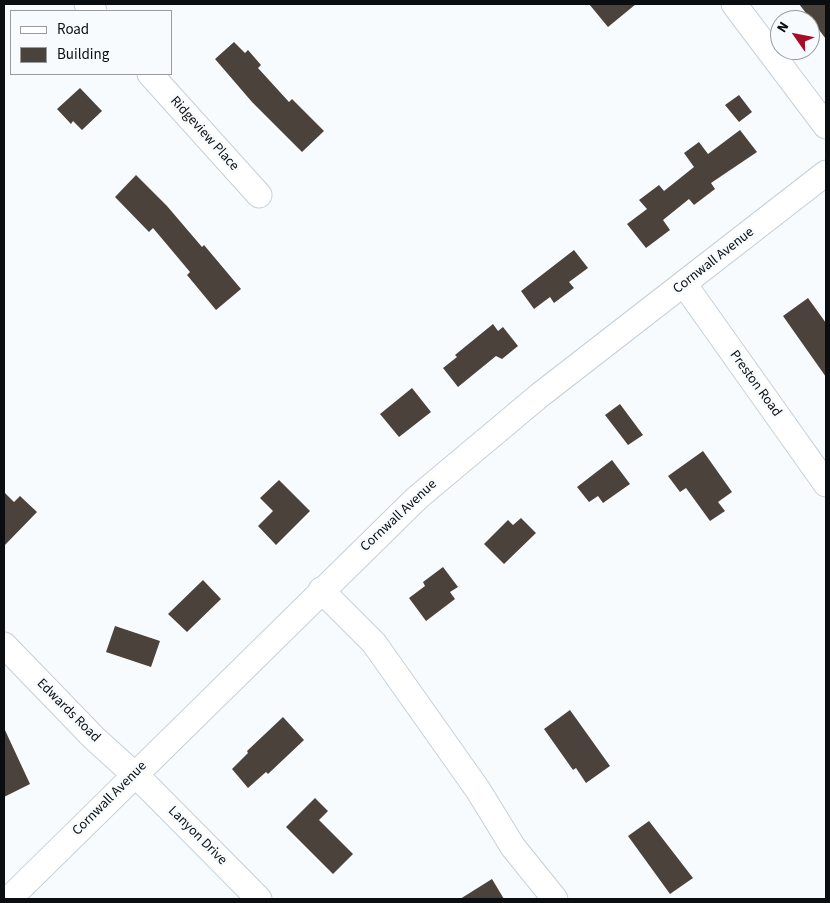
<!DOCTYPE html>
<html>
<head>
<meta charset="utf-8">
<style>
  body { margin:0 }
  #map { position:relative; width:830px; height:903px; overflow:hidden; background:#f7fbfe; font-family:"Source Sans 3",sans-serif }
  canvas { display:block }
  .frame { position:absolute; inset:0; border:5px solid #0b0e11; pointer-events:none }
  .legend { position:absolute; left:10px; top:10px; width:162px; height:65px; box-sizing:border-box; background:#f7fbfe; border:1px solid #999c9f; margin:0; padding:6px 9px; list-style:none; font-size:15px; color:#0b0e11 }
  .legend li { display:flex; align-items:center; gap:10px; height:25px }
  .legend b { width:25px; border:1px solid #999c9f }
  .north { position:absolute; left:770px; top:10px; width:50px; height:50px; box-sizing:border-box; background:#f7fbfe; border:1px solid #999c9f; border-radius:50%; rotate:303deg; font-size:14px; font-weight:700; line-height:20px; text-align:center; color:#0b0e11 }
  .north::after { content:''; display:block; margin:auto; width:18px; height:22px; background:#a60d26; clip-path:polygon(50% 0,100% 100%,50% 72%,0 100%) }
</style>
</head>
<body>
<div id="map">
<canvas width="830" height="903"></canvas>
<div class="frame"></div>
<ul class="legend">
<li><b style="height:6px;background:#fff"></b>Road</li>
<li><b style="height:14px;background:#4b423c"></b>Building</li>
</ul>
<div class="north">N</div>
</div>
<script>
const ctx = document.querySelector('canvas').getContext('2d');
ctx.lineJoin = 'round';
function fillPath(path, color) {
  ctx.fillStyle = color;
  ctx.fill(path, 'evenodd');
}
function toPath(rows) {
  const path = new Path2D();
  for (const r of rows) {
    path.moveTo(r[0], r[1]);
    for (let i = 2; i < r.length; i += 2) path.lineTo(r[i], r[i + 1]);
  }
  return path;
}
function stroke(path, color, width, dash) {
  ctx.strokeStyle = color;
  ctx.lineWidth = width;
  ctx.lineCap = dash ? 'butt' : 'round';
  ctx.setLineDash(dash || []);
  ctx.stroke(path);
}
function drawText(font, color, halo, rows, align = 'center') {
  ctx.font = font + ' "Source Sans 3",sans-serif';
  ctx.lineWidth = 5;
  ctx.setLineDash([]);
  ctx.textBaseline = 'middle';
  ctx.strokeStyle = halo;
  ctx.fillStyle = color;
  for (const [text, x, y, turn = 0] of rows) {
    ctx.save();
    ctx.translate(x, y);
    ctx.rotate((+turn || 0) * Math.PI / 180);
    ctx.textAlign = isNaN(turn) ? turn : align;
    if (halo) ctx.strokeText(text, 0, 0);
    ctx.fillText(text, 0, 0);
    ctx.restore();
  }
}
const building = toPath([
  [589,4,636,4,608,27],
  [799,4,826,4,826,39],
  [234,42,245,53,248,50,261,65,258,68,289,102,292,99,324,131,302,152,252,102,215,59],
  [80,88,102,111,82,130,73,121,71,124,57,109],
  [739,95,752,112,739,122,725,105],
  [740,130,757,152,711,183,715,189,694,205,689,199,663,220,670,230,646,248,627,224,647,209,639,200,659,185,664,191,694,167,684,153,699,142,708,154],
  [136,175,167,206,202,247,204,245,241,289,216,310,187,275,190,272,153,228,149,232,115,197],
  [574,250,588,268,569,282,574,288,554,303,550,297,534,309,521,291],
  [808,298,826,323,826,377,783,316],
  [493,324,498,331,503,327,518,346,502,359,496,356,458,387,443,368,457,357,455,355],
  [412,388,431,412,399,437,380,414],
  [620,404,643,435,628,445,605,415],
  [703,451,732,492,718,502,725,511,710,521,686,488,680,492,668,476],
  [612,460,630,484,603,503,598,496,589,502,577,487],
  [279,480,310,511,276,545,258,526,273,511,260,498],
  [4,492,14,502,20,496,37,512,4,546],
  [521,518,536,533,504,564,484,544,508,520,513,525],
  [443,567,458,587,450,592,455,599,426,621,409,598,425,586,423,582],
  [203,580,221,599,187,632,168,614],
  [115,626,160,641,151,667,106,652],
  [570,710,610,766,586,783,576,768,573,770,544,729],
  [283,717,304,740,268,774,266,772,248,788,232,769,248,753,247,751],
  [4,728,30,784,4,797],
  [315,798,328,811,319,820,353,854,333,874,286,827],
  [649,821,693,878,670,894,628,836],
  [492,879,504,899,460,899]
]);
const minor = toPath([
  [87,4,94,11],
  [734,4,826,126],
  [150,74,259,195],
  [684,284,826,484],
  [321,590,374,643,478,790,513,847,555,899],
  [4,645,94,738,148,787,259,899],
  [9,899,417,498,540,395,826,173]
]);
const streetNames = [
  ["Ridgeview Place",204,134,48],
  ["Cornwall Avenue",714,261,-38],
  ["Preston Road",755,384,54],
  ["Cornwall Avenue",399,516,-43],
  ["Edwards Road",68,711,45],
  ["Cornwall Avenue",110,799,-45],
  ["Lanyon Drive",197,836,45]
];
fillPath(building, '#4b423c');
stroke(minor, '#c6d0d8', 27);
stroke(minor, '#fff', 25);
drawText('14px', '#0b0e11', '#f7fbfe', streetNames);
</script>
</body>
</html>
